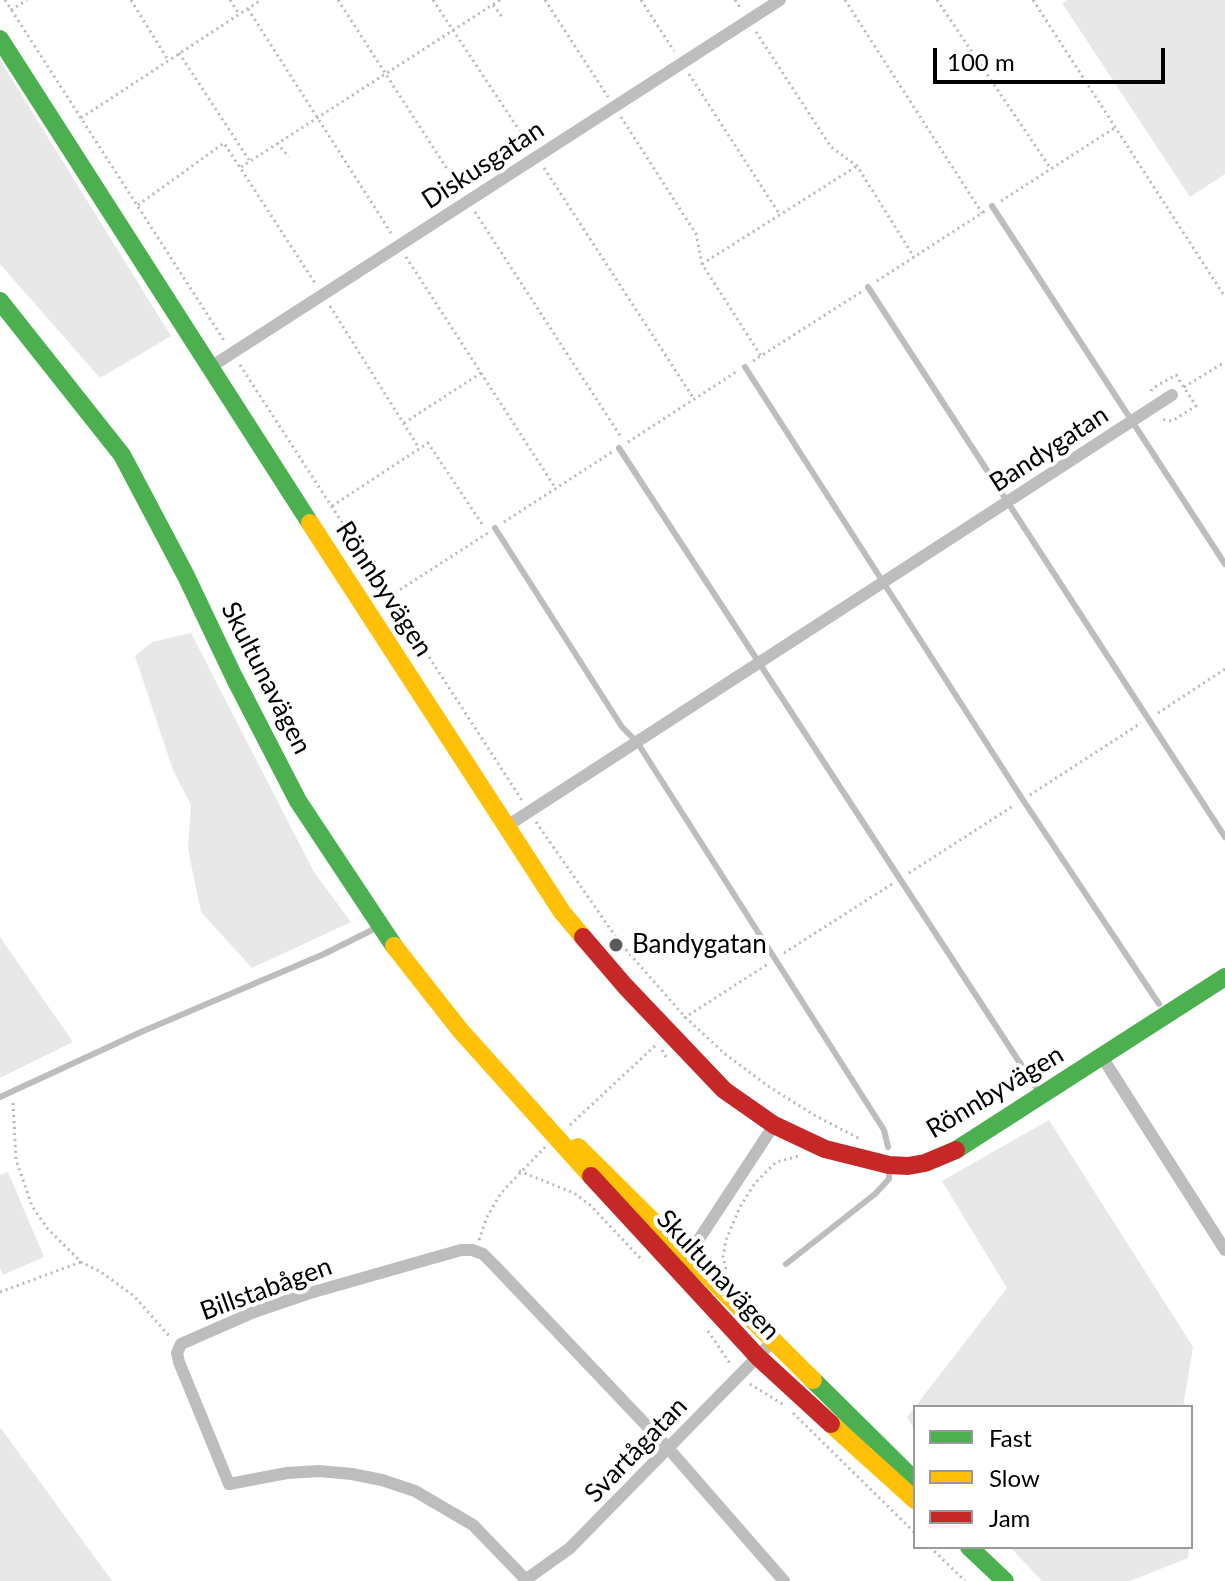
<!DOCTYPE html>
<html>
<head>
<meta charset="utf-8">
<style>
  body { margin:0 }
  #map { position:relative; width:1225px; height:1581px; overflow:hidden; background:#fff; font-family:Lato,sans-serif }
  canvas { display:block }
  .legend { position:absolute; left:913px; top:1405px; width:280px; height:144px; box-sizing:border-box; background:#fff; border:2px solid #999; margin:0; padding:10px 14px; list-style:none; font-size:24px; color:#000 }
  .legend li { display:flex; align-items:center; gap:16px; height:40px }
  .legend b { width:40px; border:2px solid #999 }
  .scale { position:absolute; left:933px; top:48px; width:232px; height:36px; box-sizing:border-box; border:4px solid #000; border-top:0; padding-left:10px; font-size:24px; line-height:28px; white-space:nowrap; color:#000; -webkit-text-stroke:6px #fff; paint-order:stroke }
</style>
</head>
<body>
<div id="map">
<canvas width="1225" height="1581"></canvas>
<ul class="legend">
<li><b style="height:10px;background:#4caf50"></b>Fast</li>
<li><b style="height:10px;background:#ffc107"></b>Slow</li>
<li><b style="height:10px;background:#c62828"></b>Jam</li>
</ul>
<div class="scale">100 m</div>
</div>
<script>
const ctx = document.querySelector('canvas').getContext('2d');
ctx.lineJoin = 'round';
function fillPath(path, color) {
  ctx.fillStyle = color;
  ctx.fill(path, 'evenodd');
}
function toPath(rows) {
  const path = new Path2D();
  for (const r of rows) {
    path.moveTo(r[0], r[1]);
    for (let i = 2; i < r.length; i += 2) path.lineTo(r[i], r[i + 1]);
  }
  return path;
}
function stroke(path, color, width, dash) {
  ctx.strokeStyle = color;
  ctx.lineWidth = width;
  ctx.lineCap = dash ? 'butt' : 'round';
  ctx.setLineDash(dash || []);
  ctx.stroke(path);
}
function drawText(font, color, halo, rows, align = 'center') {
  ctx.font = font + ' Lato,sans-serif';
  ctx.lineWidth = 8;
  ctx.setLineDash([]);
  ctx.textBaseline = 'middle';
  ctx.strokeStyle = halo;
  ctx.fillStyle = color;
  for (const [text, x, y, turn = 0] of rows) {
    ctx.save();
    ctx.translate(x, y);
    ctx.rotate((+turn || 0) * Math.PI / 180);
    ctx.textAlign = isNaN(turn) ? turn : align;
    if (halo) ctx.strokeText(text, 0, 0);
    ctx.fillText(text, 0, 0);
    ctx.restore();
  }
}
const green = toPath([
  [1068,0,1225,0,1225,174,1190,197,1062,3],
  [0,60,171,336,100,378,0,264],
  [191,633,314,872,351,922,252,968,201,912,188,849,191,805,173,770,135,656,152,642],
  [0,937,73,1042,0,1078],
  [1049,1120,1193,1347,1183,1407,915,1407,915,1430,907,1417,1007,1288,942,1181],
  [8,1172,44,1257,3,1275,0,1268,0,1175],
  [0,1427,112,1581,0,1581],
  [1010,1547,1189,1547,1188,1558,1130,1581,1042,1581]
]);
const path = toPath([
  [5,0,225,342],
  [131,0,168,60],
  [230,0,239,14],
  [338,0,460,189],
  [433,0,529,145],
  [545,0,608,97],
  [641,0,674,51],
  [735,0,741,9],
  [845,0,982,213],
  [937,0,1051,169],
  [1033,0,1225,297],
  [493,5,503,18],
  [248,9,391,233],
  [11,10,27,0],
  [756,32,831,147,857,166,914,257],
  [179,53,249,160],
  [689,74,780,215],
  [621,117,696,234,702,264,761,356],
  [81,118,261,0],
  [277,143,289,157],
  [241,167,500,0],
  [544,168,694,399],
  [1001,201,1116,127],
  [138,205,224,143,315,283],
  [475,212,621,437],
  [406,257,556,489],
  [702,264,857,166],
  [877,281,985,211],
  [330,306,419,448],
  [753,361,861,292],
  [240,365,523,802],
  [1184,387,1225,362],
  [1151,391,1153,388,1176,375,1196,406,1172,421,1160,419],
  [404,423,481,373],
  [628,442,736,372],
  [332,506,428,443,484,527],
  [504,522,612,452],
  [390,596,488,533],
  [1158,713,1225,669],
  [1030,795,1141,723],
  [536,822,620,943,685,1017,725,1054,768,1086,814,1115,860,1139],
  [909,873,1013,806],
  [784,953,892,884],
  [684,1018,768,964],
  [662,1050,666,1057],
  [13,1103,16,1160,32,1206,47,1228,81,1262,101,1272,134,1296,171,1338],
  [570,1125,658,1043],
  [519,1171,574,1193,590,1205,643,1261],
  [479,1240,487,1217,501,1193,545,1147],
  [726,1269,723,1257,726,1240,740,1207,755,1183,776,1162,799,1156],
  [0,1292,81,1262],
  [708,1331,731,1365],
  [750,1384,784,1405],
  [793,1413,915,1533],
  [930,1547,965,1581]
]);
const lane = toPath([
  [992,206,1225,564],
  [868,287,1225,837],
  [745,367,1023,800,1159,1004],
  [619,448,1035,1086],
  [495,528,622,727,637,742,884,1130,888,1147],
  [0,1097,141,1032,324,954,376,928],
  [786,1264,875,1194,889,1179,889,1169]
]);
const street = toPath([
  [209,368,780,0],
  [507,826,1172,395],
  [1102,1057,1225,1250],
  [684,1262,774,1125],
  [524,1581,570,1548,772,1342],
  [527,1581,473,1525,415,1491,382,1480,352,1474,319,1471,287,1473,229,1484,179,1362,177,1353,181,1344,254,1312,310,1293,461,1250,472,1250,483,1254,495,1266,668,1448,784,1581]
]);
const fast = toPath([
  [0,39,310,523],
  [0,301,122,455,186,576,234,677,298,801,394,946],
  [956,1150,1225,977],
  [813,1380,915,1481],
  [969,1547,1005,1581]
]);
const slow = toPath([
  [310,523,562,912,583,937],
  [394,946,460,1030,591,1176],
  [578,1147,813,1380],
  [831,1424,915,1500]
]);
const jam = toPath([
  [583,937,625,986,724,1090,774,1125,825,1149,889,1165,908,1166,925,1163,956,1150],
  [591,1176,758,1357,831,1424]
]);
const markers = [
  [616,945,8,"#595959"]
];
const streetNames = [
  ["Diskusgatan",483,165,-33],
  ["Bandygatan",1049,449,-33],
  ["Rönnbyvägen",384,589,57],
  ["Skultunavägen",266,678,63],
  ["Rönnbyvägen",995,1092,-31],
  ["Skultunavägen",718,1275,47],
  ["Billstabågen",266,1289,-20],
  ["Svartågatan",636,1450,-46]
];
const poiNames = [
  ["Bandygatan",632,945]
];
fillPath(green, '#e8e8e8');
stroke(path, '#b8b8b8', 3, [2, 4]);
stroke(lane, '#bdbdbd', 6);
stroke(street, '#bdbdbd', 12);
stroke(fast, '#4caf50', 18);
stroke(slow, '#ffc107', 18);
stroke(jam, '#c62828', 18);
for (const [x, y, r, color] of markers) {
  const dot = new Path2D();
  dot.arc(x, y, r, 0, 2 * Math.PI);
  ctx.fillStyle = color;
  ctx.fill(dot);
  stroke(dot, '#fff', 3);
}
drawText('26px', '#000', '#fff', streetNames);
drawText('26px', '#000', '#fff', poiNames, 'left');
</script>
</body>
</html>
